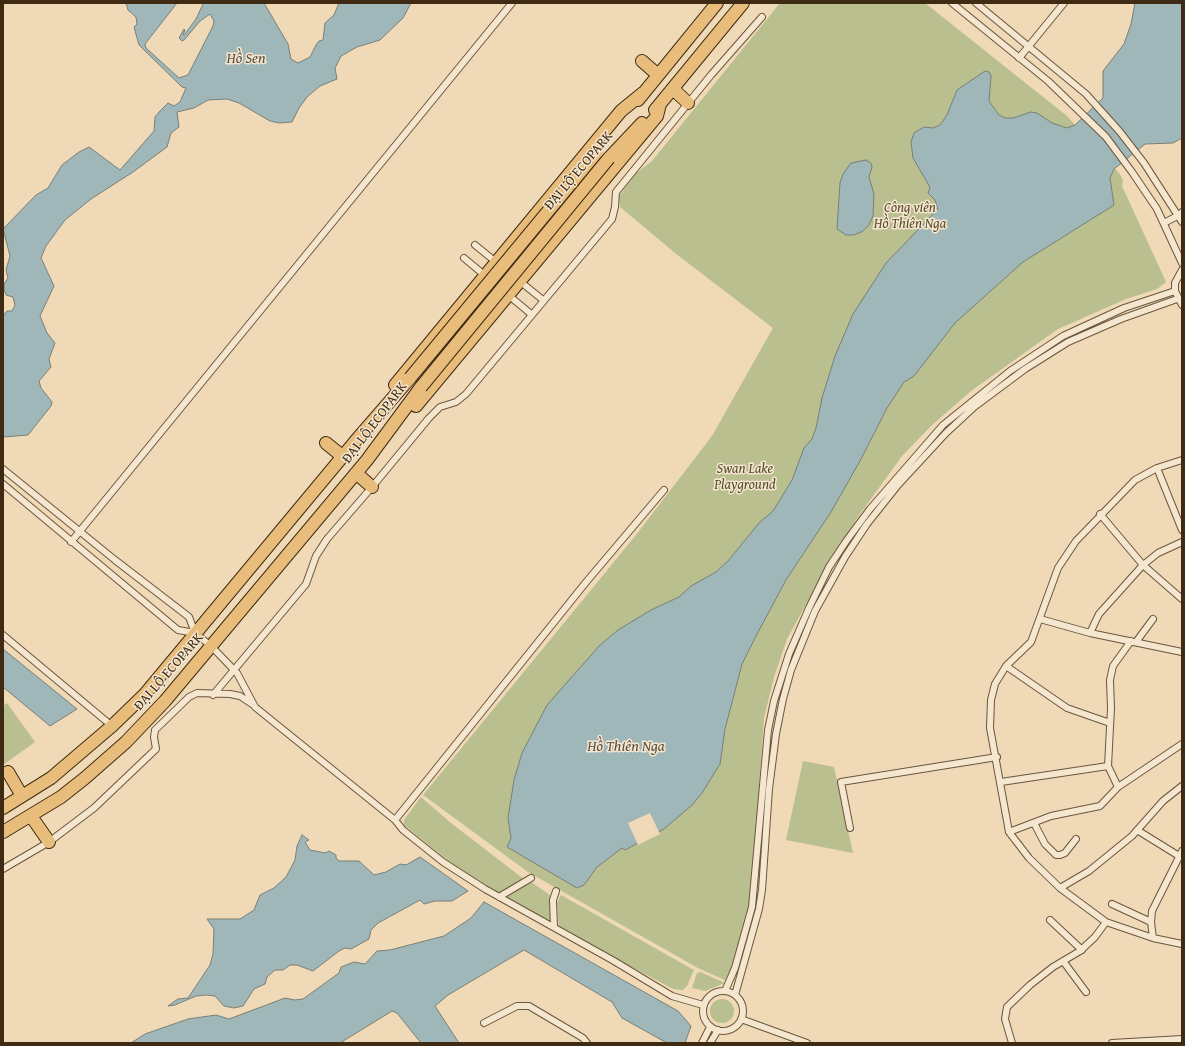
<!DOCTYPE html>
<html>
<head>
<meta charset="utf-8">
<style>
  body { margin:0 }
  #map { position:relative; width:1185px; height:1046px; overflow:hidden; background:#efd9b6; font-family:"Gentium Book Plus",serif }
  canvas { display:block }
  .frame { position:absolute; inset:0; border:4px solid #3f2b13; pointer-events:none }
</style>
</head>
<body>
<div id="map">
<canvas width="1185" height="1046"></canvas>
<div class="frame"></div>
</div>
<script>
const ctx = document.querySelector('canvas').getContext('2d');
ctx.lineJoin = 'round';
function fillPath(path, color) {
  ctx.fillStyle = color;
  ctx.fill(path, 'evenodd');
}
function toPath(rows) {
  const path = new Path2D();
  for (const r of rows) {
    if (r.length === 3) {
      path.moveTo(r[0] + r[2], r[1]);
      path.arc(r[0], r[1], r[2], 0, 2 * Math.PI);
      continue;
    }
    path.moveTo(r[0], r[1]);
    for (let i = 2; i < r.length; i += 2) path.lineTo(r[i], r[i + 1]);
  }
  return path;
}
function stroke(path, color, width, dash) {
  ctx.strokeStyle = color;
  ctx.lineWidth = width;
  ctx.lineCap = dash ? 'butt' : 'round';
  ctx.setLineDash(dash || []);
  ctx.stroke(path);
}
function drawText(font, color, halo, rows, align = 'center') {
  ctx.font = font + ' "Gentium Book Plus",serif';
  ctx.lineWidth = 3;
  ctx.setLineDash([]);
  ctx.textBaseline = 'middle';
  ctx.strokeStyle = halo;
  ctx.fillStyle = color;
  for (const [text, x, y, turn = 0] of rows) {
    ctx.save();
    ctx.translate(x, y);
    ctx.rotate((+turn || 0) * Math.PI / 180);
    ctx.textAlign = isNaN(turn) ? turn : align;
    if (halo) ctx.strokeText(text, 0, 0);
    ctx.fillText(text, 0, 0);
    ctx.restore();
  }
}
const green = toPath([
  [780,3,925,3,1067,116,1119,173,1123,180,1122,186,1166,282,1157,289,1126,299,1058,329,971,391,932,425,902,456,860,514,835,552,787,639,774,677,764,718,751,900,732,969,727,981,698,968,528,872,423,795,636,535,712,436,773,328,675,253,620,207,619,196,635,174,652,161],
  [7,703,35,742,3,765,3,706],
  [803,761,834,767,853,853,786,840],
  [421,797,451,823,525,880,498,893,452,864,404,825,404,820],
  [531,882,550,895,550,922,505,897],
  [561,895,692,969,694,970,687,986,683,990,673,989,559,928,557,903],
  [700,972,707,975,725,983,705,991,692,988,697,973],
  [722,1011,12]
]);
const water = toPath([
  [126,3,177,3,145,44,146,48,179,78,188,75,213,26,214,21,210,14,200,21,184,40,182,41,179,38,184,29,185,30,183,35,185,34,196,19,203,4,202,3,264,3,288,44,291,59,298,63,310,57,316,45,319,41,323,40,325,23,334,15,339,3,411,3,403,18,380,40,357,47,341,56,335,68,337,79,320,86,307,97,299,108,292,122,279,123,270,121,239,103,227,99,208,100,194,108,177,112,179,127,171,133,167,147,133,172,91,199,65,220,46,246,41,258,54,286,40,316,47,333,55,343,49,359,51,367,39,381,41,388,52,402,51,406,28,435,3,437,3,316,7,311,12,311,15,305,13,297,6,295,4,290,4,284,8,278,6,270,10,256,3,229,36,195,48,188,62,165,79,152,89,147,120,170,154,131,155,117,160,111,168,103,174,106,180,102,186,88,182,87,139,45,134,27,137,24,136,17,128,10,126,3],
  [1135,3,1182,3,1182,138,1173,143,1145,144,1114,169,1110,178,1114,205,1023,262,955,323,914,376,904,382,887,408,861,459,831,512,786,580,756,636,742,664,725,729,720,764,702,793,692,805,664,829,625,850,622,848,597,867,584,885,577,888,507,847,511,838,508,818,514,780,522,753,547,705,600,645,618,630,651,610,679,597,691,586,716,572,728,561,759,523,773,511,792,480,804,448,812,439,816,428,822,398,835,356,853,314,886,263,938,209,935,200,928,193,930,188,927,182,913,158,911,142,914,133,924,127,933,128,940,125,947,115,957,90,985,71,989,72,991,76,989,101,999,115,1005,118,1013,118,1031,112,1037,113,1052,123,1067,128,1075,125,1103,98,1103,71,1124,44,1131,24,1135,3],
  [866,160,871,163,872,167,869,177,874,194,873,216,869,225,863,231,854,235,846,235,837,229,840,183,843,174,851,163,866,160],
  [3,649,77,709,50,726,3,687,3,649],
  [302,835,309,840,305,842,310,850,325,853,329,851,336,855,336,858,339,861,359,861,374,875,386,872,400,864,406,865,420,857,468,891,452,901,435,901,424,904,420,900,378,923,371,930,369,939,351,949,345,948,339,951,313,971,297,965,290,965,283,970,275,970,267,977,265,984,254,989,243,1006,234,1008,224,1006,215,996,206,995,196,996,175,1005,168,1006,178,999,188,998,210,965,213,954,214,929,207,919,240,919,254,910,260,895,274,888,286,877,295,860,297,846,302,835],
  [484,902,678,1011,691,1026,685,1043,667,1043,622,1018,612,1002,524,950,448,995,435,1006,459,1043,421,1043,397,1013,392,1011,340,1043,131,1043,145,1034,188,1019,216,1015,229,1019,285,998,295,1000,303,999,339,973,341,967,354,962,365,964,377,951,390,950,444,936,471,918,484,902]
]);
const pier = toPath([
  [650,813,660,834,638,845,628,823]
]);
const street = toPath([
  [952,3,1048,81,1106,137,1132,172,1157,209,1182,263],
  [976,3,1086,94,1120,132,1144,163,1182,222],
  [1019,58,1064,3],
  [1164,223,1179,215,1182,212],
  [475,245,543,300],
  [464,258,531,314],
  [1182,270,1175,283,1175,291,1182,305],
  [1182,460,1157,468,1135,480,1076,541,1058,568,1031,642,1006,666,995,684,991,700,990,728,1009,832,1029,858,1060,888,1106,922,1153,938,1182,944],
  [1157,468,1182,530],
  [3,469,115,560,189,617,195,633],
  [3,484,178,630,195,633,211,646,237,673,255,707,395,820,403,830,443,862,485,889,614,961,672,996,703,1005],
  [1100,514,1143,565,1182,599],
  [71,542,512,3],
  [1040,619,1090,633,1182,652],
  [1090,633,1099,614,1143,565,1158,553,1182,542],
  [3,635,112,726],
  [1136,642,1153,619],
  [1006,666,1067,708,1110,723],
  [213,695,306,584,316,556,327,539,372,487,429,418,440,407,456,402,466,394,612,219,615,207,616,192,711,75,762,17],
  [1001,782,1108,766],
  [1118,787,1108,766,1111,708,1110,680,1113,666,1131,641],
  [395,820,587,581,664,490],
  [1034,823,1045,844,1056,855,1060,855,1065,853,1076,839],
  [850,828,841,782,997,757],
  [1137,830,1179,856],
  [1009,832,1051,816,1100,806,1118,787,1182,744],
  [3,869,49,842,94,808,156,749,154,737,155,730,189,697,197,693,230,694,240,696,252,704],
  [1060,888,1089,871,1132,836,1163,801,1182,786],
  [499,897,531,878],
  [1112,904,1151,922],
  [1050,920,1082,950],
  [554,927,553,900,556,891],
  [1153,938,1151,922,1152,911,1182,851],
  [1063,961,1086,992],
  [725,991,735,968,752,907,768,730,774,701,789,654,809,608,829,567,847,540,870,509,943,425,1010,371,1063,336,1124,308,1175,291],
  [723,1011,20],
  [735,995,759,909,762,890,769,789,776,734,783,699,791,670,815,611,845,557,867,524,898,485,946,433,974,407,1025,369,1068,342,1121,319,1177,299],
  [741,1019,807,1043],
  [484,1023,517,1006,529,1006,583,1038,587,1043],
  [702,1043,710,1027],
  [710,1043,718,1030],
  [1012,1043,1005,1019,1007,1007,1030,985,1053,967,1080,951,1095,937,1106,922],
  [1112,1043,1182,1039]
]);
const highway = toPath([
  [642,61,658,75],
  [673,89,688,103],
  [638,100,717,3],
  [655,110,743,3],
  [609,158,642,123],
  [395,385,621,111,643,93],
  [416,406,657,116,660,104],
  [326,443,342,456],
  [356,473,372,487],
  [8,772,22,796],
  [3,808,51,778,112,726,145,694,358,438,410,378],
  [31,816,49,842],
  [3,832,61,797,85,778,126,742,165,701,367,460,421,387]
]);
const highwayBridge = toPath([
  [410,378,597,152],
  [421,387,609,158]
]);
const streetNames = [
  ["ĐẠI LỘ ECOPARK",579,171,-50],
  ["ĐẠI LỘ ECOPARK",375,423,-53],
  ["ĐẠI LỘ ECOPARK",169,672,-49]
];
const parkNames = [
  ["Công viên",910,208],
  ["Hồ Thiên Nga",910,224],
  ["Swan Lake",745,469],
  ["Playground",745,485]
];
const waterNames = [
  ["Hồ Sen",246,59],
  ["Hồ Thiên Nga",626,747]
];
fillPath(green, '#b9bf8e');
fillPath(water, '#9fb7b9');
stroke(water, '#797f77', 1);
fillPath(pier, '#efd9b6');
stroke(street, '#6b563c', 8);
stroke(highway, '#3f2b13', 14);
stroke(street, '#f5e6d0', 6);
stroke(highway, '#e8bc7b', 12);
stroke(highwayBridge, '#3f2b13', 14, []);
stroke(highwayBridge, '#e8bc7b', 12);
drawText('14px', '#3f2b13', '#f5e6d0', streetNames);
drawText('italic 14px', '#57492c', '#f5e6d0', parkNames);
drawText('italic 15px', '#574e3c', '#f5e6d0', waterNames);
</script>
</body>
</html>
